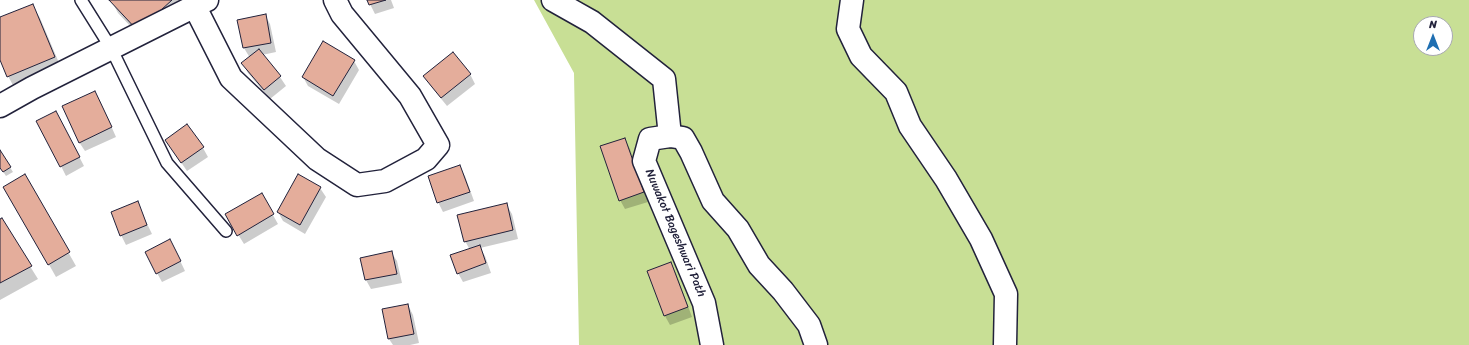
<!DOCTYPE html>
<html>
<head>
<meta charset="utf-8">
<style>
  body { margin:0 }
  #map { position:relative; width:1469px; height:345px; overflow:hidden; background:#fff; font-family:Sriracha,sans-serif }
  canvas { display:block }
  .north { position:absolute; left:1413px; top:16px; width:40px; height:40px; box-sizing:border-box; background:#fff; border:1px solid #a7a7b1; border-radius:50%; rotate:0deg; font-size:11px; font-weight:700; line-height:16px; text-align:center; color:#22223b }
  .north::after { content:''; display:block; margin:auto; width:14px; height:18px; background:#1f6fb2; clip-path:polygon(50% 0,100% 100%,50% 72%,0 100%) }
</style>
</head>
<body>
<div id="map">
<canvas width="1469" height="345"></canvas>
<div class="north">N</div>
</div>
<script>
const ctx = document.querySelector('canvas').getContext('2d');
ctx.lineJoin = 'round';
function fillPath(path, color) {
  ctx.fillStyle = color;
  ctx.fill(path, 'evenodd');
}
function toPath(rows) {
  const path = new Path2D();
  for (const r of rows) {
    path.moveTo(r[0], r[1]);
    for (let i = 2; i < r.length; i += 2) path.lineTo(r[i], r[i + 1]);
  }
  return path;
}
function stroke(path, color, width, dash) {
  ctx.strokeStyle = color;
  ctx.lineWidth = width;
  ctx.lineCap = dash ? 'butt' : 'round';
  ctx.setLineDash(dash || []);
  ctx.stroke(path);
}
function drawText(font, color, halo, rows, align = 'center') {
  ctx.font = font + ' Sriracha,sans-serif';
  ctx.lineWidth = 3;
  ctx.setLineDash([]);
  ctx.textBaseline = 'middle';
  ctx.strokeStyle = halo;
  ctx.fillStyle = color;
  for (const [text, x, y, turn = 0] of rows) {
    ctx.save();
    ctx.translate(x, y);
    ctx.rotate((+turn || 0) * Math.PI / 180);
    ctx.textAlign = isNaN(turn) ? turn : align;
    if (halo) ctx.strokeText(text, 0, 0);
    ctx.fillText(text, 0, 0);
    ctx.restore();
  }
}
const green = toPath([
  [534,0,1469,0,1469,345,579,345,574,73],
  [1421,24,1445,24,1445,48,1421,48]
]);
const shadow = toPath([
  [111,0,192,0,146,43,118,13],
  [368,0,391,0,394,8,375,14],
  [32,5,40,18,62,70,15,89,8,76,0,58,0,18],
  [265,15,270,24,276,52,262,55,280,77,286,86,270,99,248,73,243,63,250,58,244,48,239,20],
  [354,61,359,70,339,104,308,86,303,77],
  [470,74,475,84,447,106,430,85,425,76],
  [100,101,116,137,85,151,79,142],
  [61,122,84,166,66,176,61,166],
  [625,139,630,149,648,202,625,209,620,200],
  [203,148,208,157,187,171,172,149],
  [0,152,13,172,6,176,0,167],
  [460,167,465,176,474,201,443,212,438,202],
  [25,176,76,266,56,277,5,187],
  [320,188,326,197,305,234,283,221,278,212],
  [261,194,278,224,244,244,226,215],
  [137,203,152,234,126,245,121,235],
  [506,204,512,214,518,239,480,248,485,256,491,273,463,282,458,273,470,250,465,241],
  [0,220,1,220,38,279,0,300],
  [175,250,185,271,162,282,157,273],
  [391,252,397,261,402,283,371,289,366,280,361,258],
  [671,263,676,273,692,317,670,325,665,316],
  [408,305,413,315,419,343,410,345,393,345,389,339,383,310]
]);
const building = toPath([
  [109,0,172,0,138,31,109,0],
  [367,0,386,0,369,5,367,0],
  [33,4,55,57,7,77,0,60,0,17,33,4],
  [266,14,271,43,243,48,237,20,266,14],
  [323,41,355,60,333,96,302,77,323,41],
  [259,49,281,76,264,90,241,63,259,49],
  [453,52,471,74,441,98,423,76,453,52],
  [95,91,112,127,79,143,62,106,95,91],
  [56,111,80,157,60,167,36,121,56,111],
  [187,124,204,147,181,163,165,140,187,124],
  [625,138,644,192,619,201,600,146,625,138],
  [0,150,11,167,3,172,0,168,0,150],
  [460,165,470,192,437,203,428,176,460,165],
  [25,174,70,252,48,265,3,187,25,174],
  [298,174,321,187,300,225,277,212,298,174],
  [262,193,274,214,237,236,225,214,262,193],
  [138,201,147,225,120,236,111,212,138,201],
  [507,203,513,230,464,242,457,215,507,203],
  [2,218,32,266,0,283,0,219,2,218],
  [170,239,181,261,156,274,145,252,170,239],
  [480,245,486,263,457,274,450,255,480,245],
  [392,251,397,274,365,280,360,258,392,251],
  [671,262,688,307,664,316,647,271,671,262],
  [408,304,414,334,388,339,382,309,408,304]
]);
const lane = toPath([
  [81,0,111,48,167,163,226,231]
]);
const street = toPath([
  [553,0,592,22,664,79,670,136],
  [195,7,231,78,317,159,357,185,385,181,426,159,438,145,410,96,342,14,335,0],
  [0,106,32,88,207,0]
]);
const secondary = toPath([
  [852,0,848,29,861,56,896,92,910,126,946,179,981,239,1006,294,1005,345],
  [712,345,704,303,644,161,650,139,670,136,683,138,691,152,713,201,738,229,759,265,783,291,809,325,816,345]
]);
const streetNames = [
  ["Nuwakot Bageshwari Path",675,233,67]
];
fillPath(green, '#c8df95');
fillPath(shadow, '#0003');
fillPath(building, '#e4ad9b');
stroke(building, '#22223b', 1);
stroke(lane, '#22223b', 14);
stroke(street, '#22223b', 25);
stroke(secondary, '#22223b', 25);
stroke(lane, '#fff', 11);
stroke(street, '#fff', 22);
stroke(secondary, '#fff', 22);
drawText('12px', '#22223b', '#fff', streetNames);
</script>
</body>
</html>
